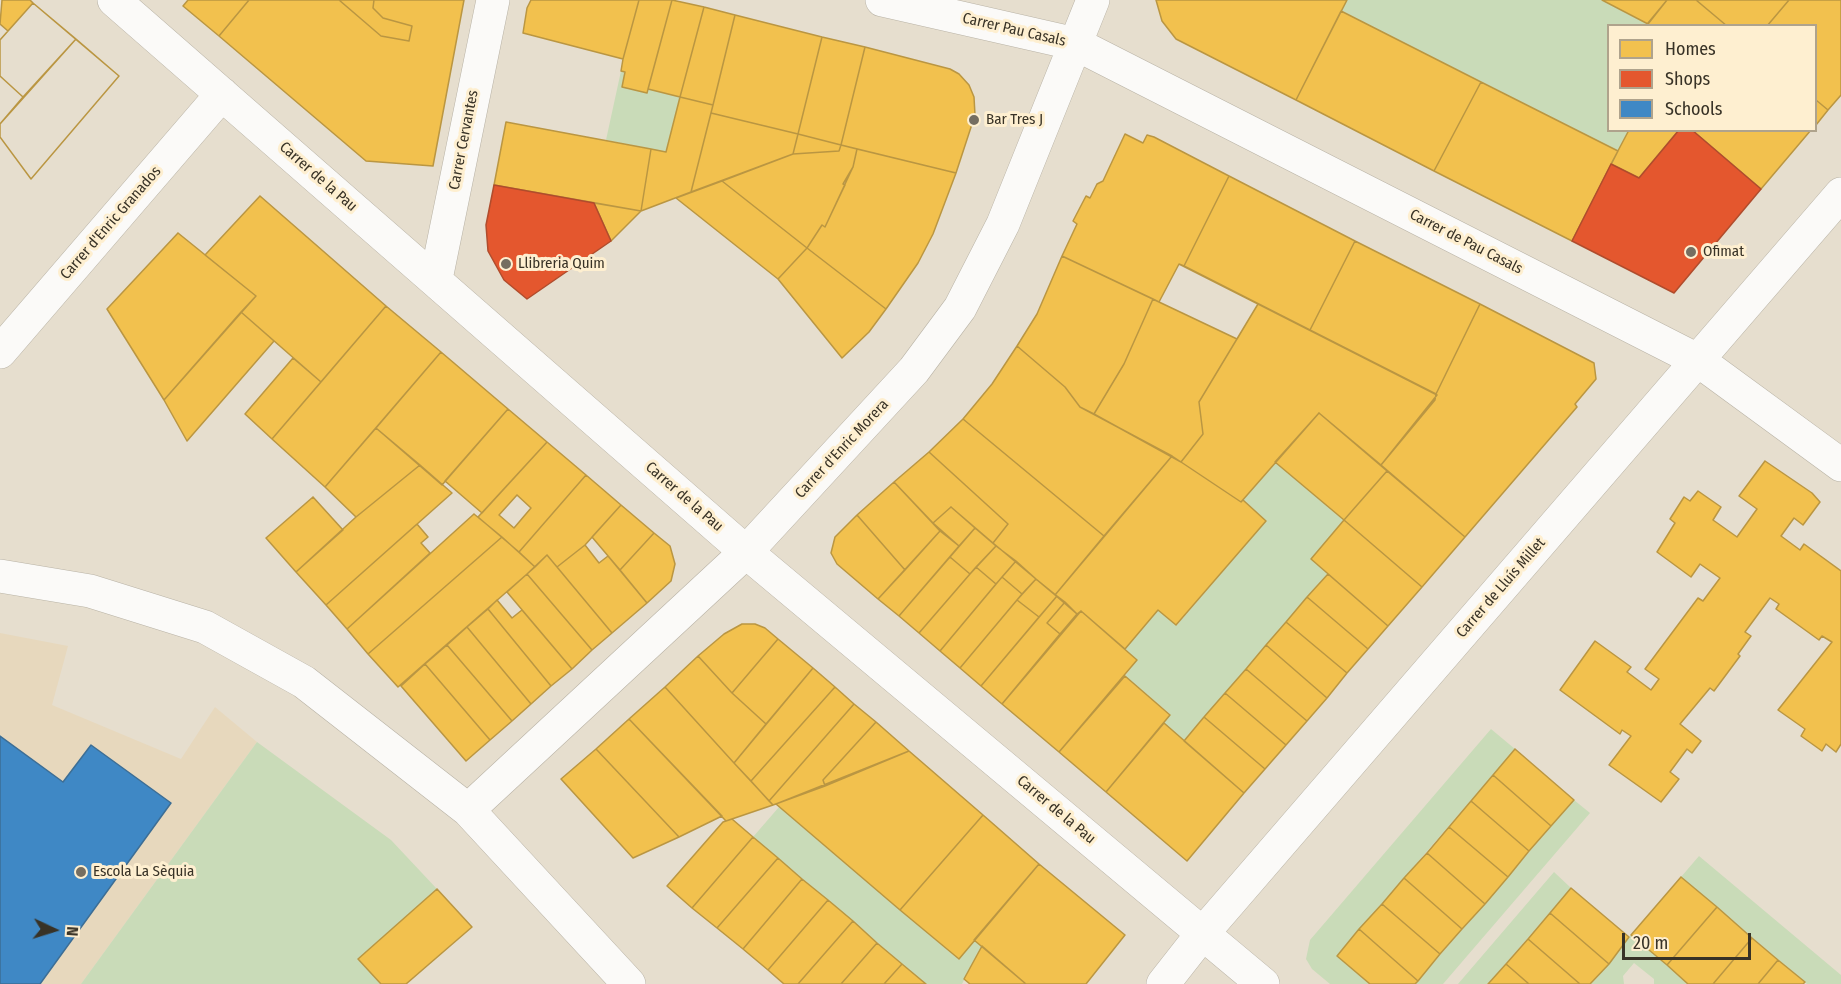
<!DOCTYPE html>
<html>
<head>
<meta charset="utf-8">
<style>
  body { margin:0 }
  #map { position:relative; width:1841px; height:984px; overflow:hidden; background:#e6dece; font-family:"Fira Sans Condensed",sans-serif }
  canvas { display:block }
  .legend { position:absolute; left:1607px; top:24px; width:210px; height:108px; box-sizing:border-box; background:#feefd0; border:2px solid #afa38c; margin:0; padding:8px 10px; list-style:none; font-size:18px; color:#383226 }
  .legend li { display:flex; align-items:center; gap:12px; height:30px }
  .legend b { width:30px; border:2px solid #afa38c }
  .north { position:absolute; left:24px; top:900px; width:60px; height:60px; -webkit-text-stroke:4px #feefd0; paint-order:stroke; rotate:94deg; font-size:16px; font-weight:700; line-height:24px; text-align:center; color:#383226 }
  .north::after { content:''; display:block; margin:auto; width:21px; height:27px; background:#383226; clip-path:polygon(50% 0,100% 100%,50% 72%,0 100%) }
  .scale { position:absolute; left:1622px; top:933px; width:129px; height:27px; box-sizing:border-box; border:3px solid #383226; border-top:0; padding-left:8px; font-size:18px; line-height:21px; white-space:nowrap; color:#383226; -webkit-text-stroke:4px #feefd0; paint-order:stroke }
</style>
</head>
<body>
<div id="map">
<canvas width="1841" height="984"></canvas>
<ul class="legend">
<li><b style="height:16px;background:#f2c14e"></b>Homes</li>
<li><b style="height:16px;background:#e4572e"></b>Shops</li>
<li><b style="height:16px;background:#3f88c5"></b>Schools</li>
</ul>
<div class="north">N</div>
<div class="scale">20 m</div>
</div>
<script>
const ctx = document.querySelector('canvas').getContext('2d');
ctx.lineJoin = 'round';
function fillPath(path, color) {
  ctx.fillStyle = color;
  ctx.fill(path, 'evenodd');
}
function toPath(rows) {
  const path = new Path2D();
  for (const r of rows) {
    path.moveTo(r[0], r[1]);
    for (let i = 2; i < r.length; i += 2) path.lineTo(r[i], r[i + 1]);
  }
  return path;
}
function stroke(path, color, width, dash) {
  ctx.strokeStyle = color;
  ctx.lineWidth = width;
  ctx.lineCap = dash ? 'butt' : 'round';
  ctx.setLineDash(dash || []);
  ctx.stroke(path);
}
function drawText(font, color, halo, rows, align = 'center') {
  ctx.font = font + ' "Fira Sans Condensed",sans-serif';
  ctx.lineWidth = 6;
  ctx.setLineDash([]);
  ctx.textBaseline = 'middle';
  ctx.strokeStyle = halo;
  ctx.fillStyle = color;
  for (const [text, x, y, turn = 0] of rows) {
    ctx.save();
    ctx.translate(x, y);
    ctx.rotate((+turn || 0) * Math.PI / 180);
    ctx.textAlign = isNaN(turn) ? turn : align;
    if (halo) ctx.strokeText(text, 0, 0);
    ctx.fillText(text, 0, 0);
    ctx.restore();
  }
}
const built = toPath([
  [0,633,68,646,52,705,181,759,215,707,257,742,81,984,0,984]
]);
const green = toPath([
  [1347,0,1602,0,1649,25,1608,26,1608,130,1629,131,1618,151,1341,11],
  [621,71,625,72,622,87,647,93,648,89,680,97,666,152,606,140],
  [1275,462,1344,520,1311,559,1328,574,1184,741,1164,723,1170,714,1125,676,1137,660,1125,649,1158,610,1177,625,1266,521,1243,500],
  [1491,729,1515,749,1337,956,1370,984,1330,984,1312,969,1306,959,1310,940],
  [257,742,391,840,437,889,358,959,381,984,81,984],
  [1574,800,1590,813,1443,984,1415,984],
  [779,807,958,959,974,940,982,946,962,984,926,984,753,837],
  [1699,856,1841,975,1841,984,1807,984,1681,877],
  [1554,872,1571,888,1488,984,1458,984],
  [1631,935,1667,965,1688,984,1654,984,1654,979,1634,963,1623,976,1624,984,1590,984]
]);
const homes = toPath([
  [2,0,30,0,33,3,8,31,0,24,2,0],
  [188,0,249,0,219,36,183,6,188,0],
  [249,0,339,0,381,36,409,41,412,26,383,18,373,8,374,0,464,0,433,166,366,161,219,36,249,0],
  [339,0,374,0,373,8,383,18,412,26,409,41,381,36,339,0],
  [531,0,639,0,623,59,523,33,527,8,531,0],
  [639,0,672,0,647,93,622,87,625,72,621,71,623,59,639,0],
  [672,0,704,7,680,97,648,89,672,0],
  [1156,0,1347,0,1296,100,1176,39,1162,21,1156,0],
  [1602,0,1667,0,1648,24,1602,0],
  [1667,0,1696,0,1727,26,1649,26,1648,23,1667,0],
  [1696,0,1789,0,1767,26,1727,26,1696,0],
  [1789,0,1841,0,1841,95,1828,110,1816,100,1816,26,1767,26,1789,0],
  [33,3,119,76,31,179,0,137,0,124,23,97,0,76,0,40,33,3],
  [33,3,76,39,23,97,0,76,0,40,33,3],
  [704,7,735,15,713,105,680,97,704,7],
  [1341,11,1481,82,1434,171,1296,100,1341,11],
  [735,15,822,37,798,134,711,113,735,15],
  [822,37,865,47,841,145,798,134,822,37],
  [76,39,119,76,31,179,0,137,0,124,76,39],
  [865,47,950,69,959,74,969,85,974,97,975,115,956,173,841,145,865,47],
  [1481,82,1618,151,1572,241,1434,171,1481,82],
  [680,97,713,105,691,192,641,211,651,149,666,152,680,97],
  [1816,100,1828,110,1816,125,1816,100],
  [711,113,798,134,793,154,691,192,711,113],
  [506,122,651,149,641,211,494,185,506,122],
  [1629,130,1679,130,1639,178,1611,164,1629,130],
  [1692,130,1811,130,1761,189,1692,130],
  [798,134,841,145,839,151,793,154,798,134],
  [1125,134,1143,143,1147,135,1154,137,1229,176,1184,266,1179,264,1159,302,1062,256,1077,224,1073,221,1086,196,1090,198,1097,184,1103,181,1125,134],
  [841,145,857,149,853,167,825,227,822,225,807,248,722,181,793,154,839,151,841,145],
  [857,149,956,173,933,234,918,263,886,309,807,248,822,225,825,227,845,185,843,184,853,167,857,149],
  [1229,176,1355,241,1310,330,1184,266,1229,176],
  [722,181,807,248,778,279,676,198,722,181],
  [260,196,386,306,321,382,241,312,256,296,205,255,260,196],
  [594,203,641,211,611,241,594,203],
  [178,233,256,296,164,400,107,309,178,233],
  [1355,241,1480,304,1436,394,1310,330,1355,241],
  [807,248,886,309,869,332,842,358,778,279,807,248],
  [1062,256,1153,299,1124,364,1094,414,1080,407,1065,387,1017,346,1037,314,1062,256],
  [1179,264,1258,304,1199,402,1203,434,1181,462,1094,414,1124,364,1153,299,1159,302,1179,264],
  [1179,264,1258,304,1237,339,1159,302,1179,264],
  [1258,304,1437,395,1381,465,1319,413,1241,502,1181,462,1203,434,1199,402,1258,304],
  [1480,304,1594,363,1596,379,1575,404,1577,407,1465,537,1381,465,1435,400,1436,394,1480,304],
  [386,306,441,352,325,487,272,439,386,306],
  [241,312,274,341,187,441,164,400,241,312],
  [1017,346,1065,387,1080,407,1172,456,1104,536,963,419,992,384,1017,346],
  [441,352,508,409,442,485,376,428,441,352],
  [293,358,321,382,272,439,245,414,293,358],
  [508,409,547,442,482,513,445,481,508,409],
  [1319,413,1387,471,1344,520,1275,462,1319,413],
  [963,419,1104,536,1055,595,993,543,1008,524,929,452,963,419],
  [376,428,420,465,356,517,325,487,376,428],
  [547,442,586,475,519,552,478,517,547,442],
  [517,495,531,508,514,528,499,515,517,495],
  [929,452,1008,524,993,543,951,507,933,523,894,482,929,452],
  [1172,456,1241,502,1243,500,1266,521,1176,625,1158,610,1125,649,1081,611,1077,614,1055,595,1172,456],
  [1765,461,1812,493,1820,502,1803,525,1794,518,1781,536,1800,550,1804,544,1841,571,1841,744,1836,752,1826,744,1822,751,1801,736,1805,729,1778,710,1832,642,1822,636,1819,640,1776,609,1779,604,1770,598,1745,632,1751,636,1738,654,1740,656,1714,691,1710,688,1680,724,1701,741,1692,753,1687,749,1670,772,1679,779,1661,802,1609,765,1631,736,1622,730,1620,734,1560,690,1595,641,1631,667,1627,672,1651,690,1659,679,1645,669,1698,598,1703,601,1720,578,1700,564,1691,577,1657,552,1675,523,1670,519,1684,497,1690,501,1698,491,1721,507,1713,520,1737,537,1757,509,1739,496,1765,461],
  [420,465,452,493,326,605,296,572,356,517,420,465],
  [1387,471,1465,537,1422,587,1344,520,1387,471],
  [586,475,621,505,585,545,557,567,547,555,535,567,519,552,586,475],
  [894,482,940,531,905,570,857,515,894,482],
  [313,497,343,530,296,572,266,538,313,497],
  [621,505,654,533,620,570,592,537,621,505],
  [951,507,975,528,959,546,933,523,951,507],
  [474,514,502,537,368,654,347,629,474,514],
  [857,515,905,570,878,599,837,564,831,553,835,537,857,515],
  [1344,520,1422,587,1388,626,1311,559,1344,520],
  [417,524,428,537,421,543,430,553,347,629,326,605,417,524],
  [975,528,996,546,970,574,950,557,975,528],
  [940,531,959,546,899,616,878,599,940,531],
  [654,533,670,546,675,564,671,581,647,603,620,570,654,533],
  [502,537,535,567,398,687,368,654,502,537],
  [585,545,599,563,608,556,647,603,612,633,557,567,585,545],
  [996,546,1016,561,996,584,976,567,996,546],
  [547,555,612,633,592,650,527,574,547,555],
  [950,557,970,574,919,633,899,616,950,557],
  [1016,561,1036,579,1022,594,1002,577,1016,561],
  [976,567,996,584,940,651,919,633,976,567],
  [527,574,592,650,572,669,507,592,527,574],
  [1328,574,1388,626,1368,649,1307,597,1328,574],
  [1002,577,1022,594,960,668,940,651,1002,577],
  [1036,579,1057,596,1039,617,1017,600,1036,579],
  [1057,596,1065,602,1047,623,1060,634,1002,704,981,686,1057,596],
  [1307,597,1368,649,1347,673,1286,622,1307,597],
  [497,600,512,618,522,610,572,669,551,686,488,609,497,600],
  [1017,600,1039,617,981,686,960,668,1017,600],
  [1065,602,1077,614,1060,634,1047,623,1065,602],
  [488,609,551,686,531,704,467,627,488,609],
  [1081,611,1137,660,1059,752,1002,704,1081,611],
  [1286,622,1347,673,1327,698,1266,645,1286,622],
  [742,624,755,624,765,628,778,639,732,693,698,656,724,634,742,624],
  [467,627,531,704,512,721,447,645,467,627],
  [778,639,813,668,766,724,732,693,778,639],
  [447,645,512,721,490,740,425,664,447,645],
  [1266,645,1327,698,1307,721,1246,669,1266,645],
  [698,656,732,693,766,724,734,763,665,687,698,656],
  [425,664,490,740,466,761,401,686,425,664],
  [813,668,835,687,751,781,734,763,813,668],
  [1246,669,1307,721,1286,745,1225,693,1246,669],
  [1125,676,1170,715,1106,792,1059,752,1125,676],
  [665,687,734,763,773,805,726,821,629,719,665,687],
  [835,687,854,704,769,801,751,781,835,687],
  [1225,693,1286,745,1265,769,1204,717,1225,693],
  [854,704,876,722,823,780,825,786,773,805,769,801,854,704],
  [1204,717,1265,769,1244,793,1184,741,1204,717],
  [629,719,722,816,679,837,596,749,629,719],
  [876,722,909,751,825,786,823,780,876,722],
  [1164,723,1244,793,1187,861,1106,792,1164,723],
  [596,749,679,837,633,858,561,779,596,749],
  [1515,749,1574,800,1551,826,1493,775,1515,749],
  [909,751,983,815,900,910,776,804,909,751],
  [1493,775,1551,826,1529,851,1471,801,1493,775],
  [1471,801,1529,851,1508,877,1449,827,1471,801],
  [983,815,1039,864,959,959,900,910,983,815],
  [732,819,753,837,692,908,667,886,723,822,732,819],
  [1449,827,1508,877,1485,904,1427,853,1449,827],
  [753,837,778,858,717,928,692,908,753,837],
  [1427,853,1485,904,1462,929,1404,878,1427,853],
  [778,858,802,879,743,949,717,928,778,858],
  [1039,864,1125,935,1086,984,1026,984,974,940,1039,864],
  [1681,877,1717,907,1667,965,1631,935,1681,877],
  [1404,878,1462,929,1440,954,1382,904,1404,878],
  [802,879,828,900,768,970,743,949,802,879],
  [1571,888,1629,937,1609,964,1550,913,1571,888],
  [437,889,472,927,406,984,381,984,358,959,437,889],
  [828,900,853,921,798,984,784,984,768,970,828,900],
  [1382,904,1440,954,1418,981,1359,929,1382,904],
  [1717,907,1752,938,1713,984,1688,984,1667,965,1717,907],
  [1550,913,1609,964,1590,984,1580,984,1528,939,1550,913],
  [853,921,877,943,841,984,798,984,853,921],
  [1359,929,1418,981,1415,984,1370,984,1337,956,1359,929],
  [1752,938,1778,960,1758,984,1713,984,1752,938],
  [1528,939,1580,984,1529,984,1506,964,1528,939],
  [877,943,902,964,884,984,841,984,877,943],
  [982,946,1026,984,970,984,964,979,982,946],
  [1778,960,1805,982,1803,984,1758,984,1778,960],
  [902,964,926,984,884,984,902,964],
  [1506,964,1529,984,1488,984,1506,964]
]);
const shops = toPath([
  [1679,130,1692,130,1761,189,1674,293,1572,241,1611,164,1639,178,1679,130],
  [494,185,594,203,611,241,527,299,504,280,488,251,486,225,494,185]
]);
const schools = toPath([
  [0,736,63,782,91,745,171,803,40,984,0,984,0,736]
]);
const minor = toPath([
  [114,0,746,552,1263,984],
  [882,0,1076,44,1699,361,1841,465],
  [436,279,493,0],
  [0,352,222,94],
  [0,576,90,591,205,627,304,682,468,810,629,984],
  [468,810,746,552,914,370,960,308,1003,224,1093,0],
  [1163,984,1203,933,1841,194]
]);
const markers = [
  [974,120,6,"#756e61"],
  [1691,252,6,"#756e61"],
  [506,264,6,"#756e61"],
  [81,872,6,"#756e61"]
];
const streetNames = [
  ["Carrer Pau Casals",1014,30,13],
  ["Carrer Cervantes",464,140,-79],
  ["Carrer de la Pau",318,177,41],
  ["Carrer d'Enric Granados",111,223,-49],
  ["Carrer de Pau Casals",1466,242,27],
  ["Carrer d'Enric Morera",842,449,-47],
  ["Carrer de la Pau",684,497,41],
  ["Carrer de Lluís Millet",1501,588,-49],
  ["Carrer de la Pau",1056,810,40]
];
const poiNames = [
  ["Bar Tres J",986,120],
  ["Ofimat",1703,252],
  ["Llibreria Quim",518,264],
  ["Escola La Sèquia",93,872]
];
fillPath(built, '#e7d8bd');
fillPath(green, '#c9dbb8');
fillPath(homes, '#f2c14e');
stroke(homes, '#ba9642', 1.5);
fillPath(shops, '#e4572e');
stroke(shops, '#b04c2c', 1.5);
fillPath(schools, '#3f88c5');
stroke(schools, '#3d6e95', 1.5);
stroke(minor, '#b8b2a5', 34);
stroke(minor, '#fbfaf8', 33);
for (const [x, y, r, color] of markers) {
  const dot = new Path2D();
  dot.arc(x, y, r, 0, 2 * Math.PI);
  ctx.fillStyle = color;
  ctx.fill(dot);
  stroke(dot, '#feefd0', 2);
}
drawText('15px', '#383226', '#feefd0', streetNames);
drawText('15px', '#383226', '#feefd0', poiNames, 'left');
</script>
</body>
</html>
